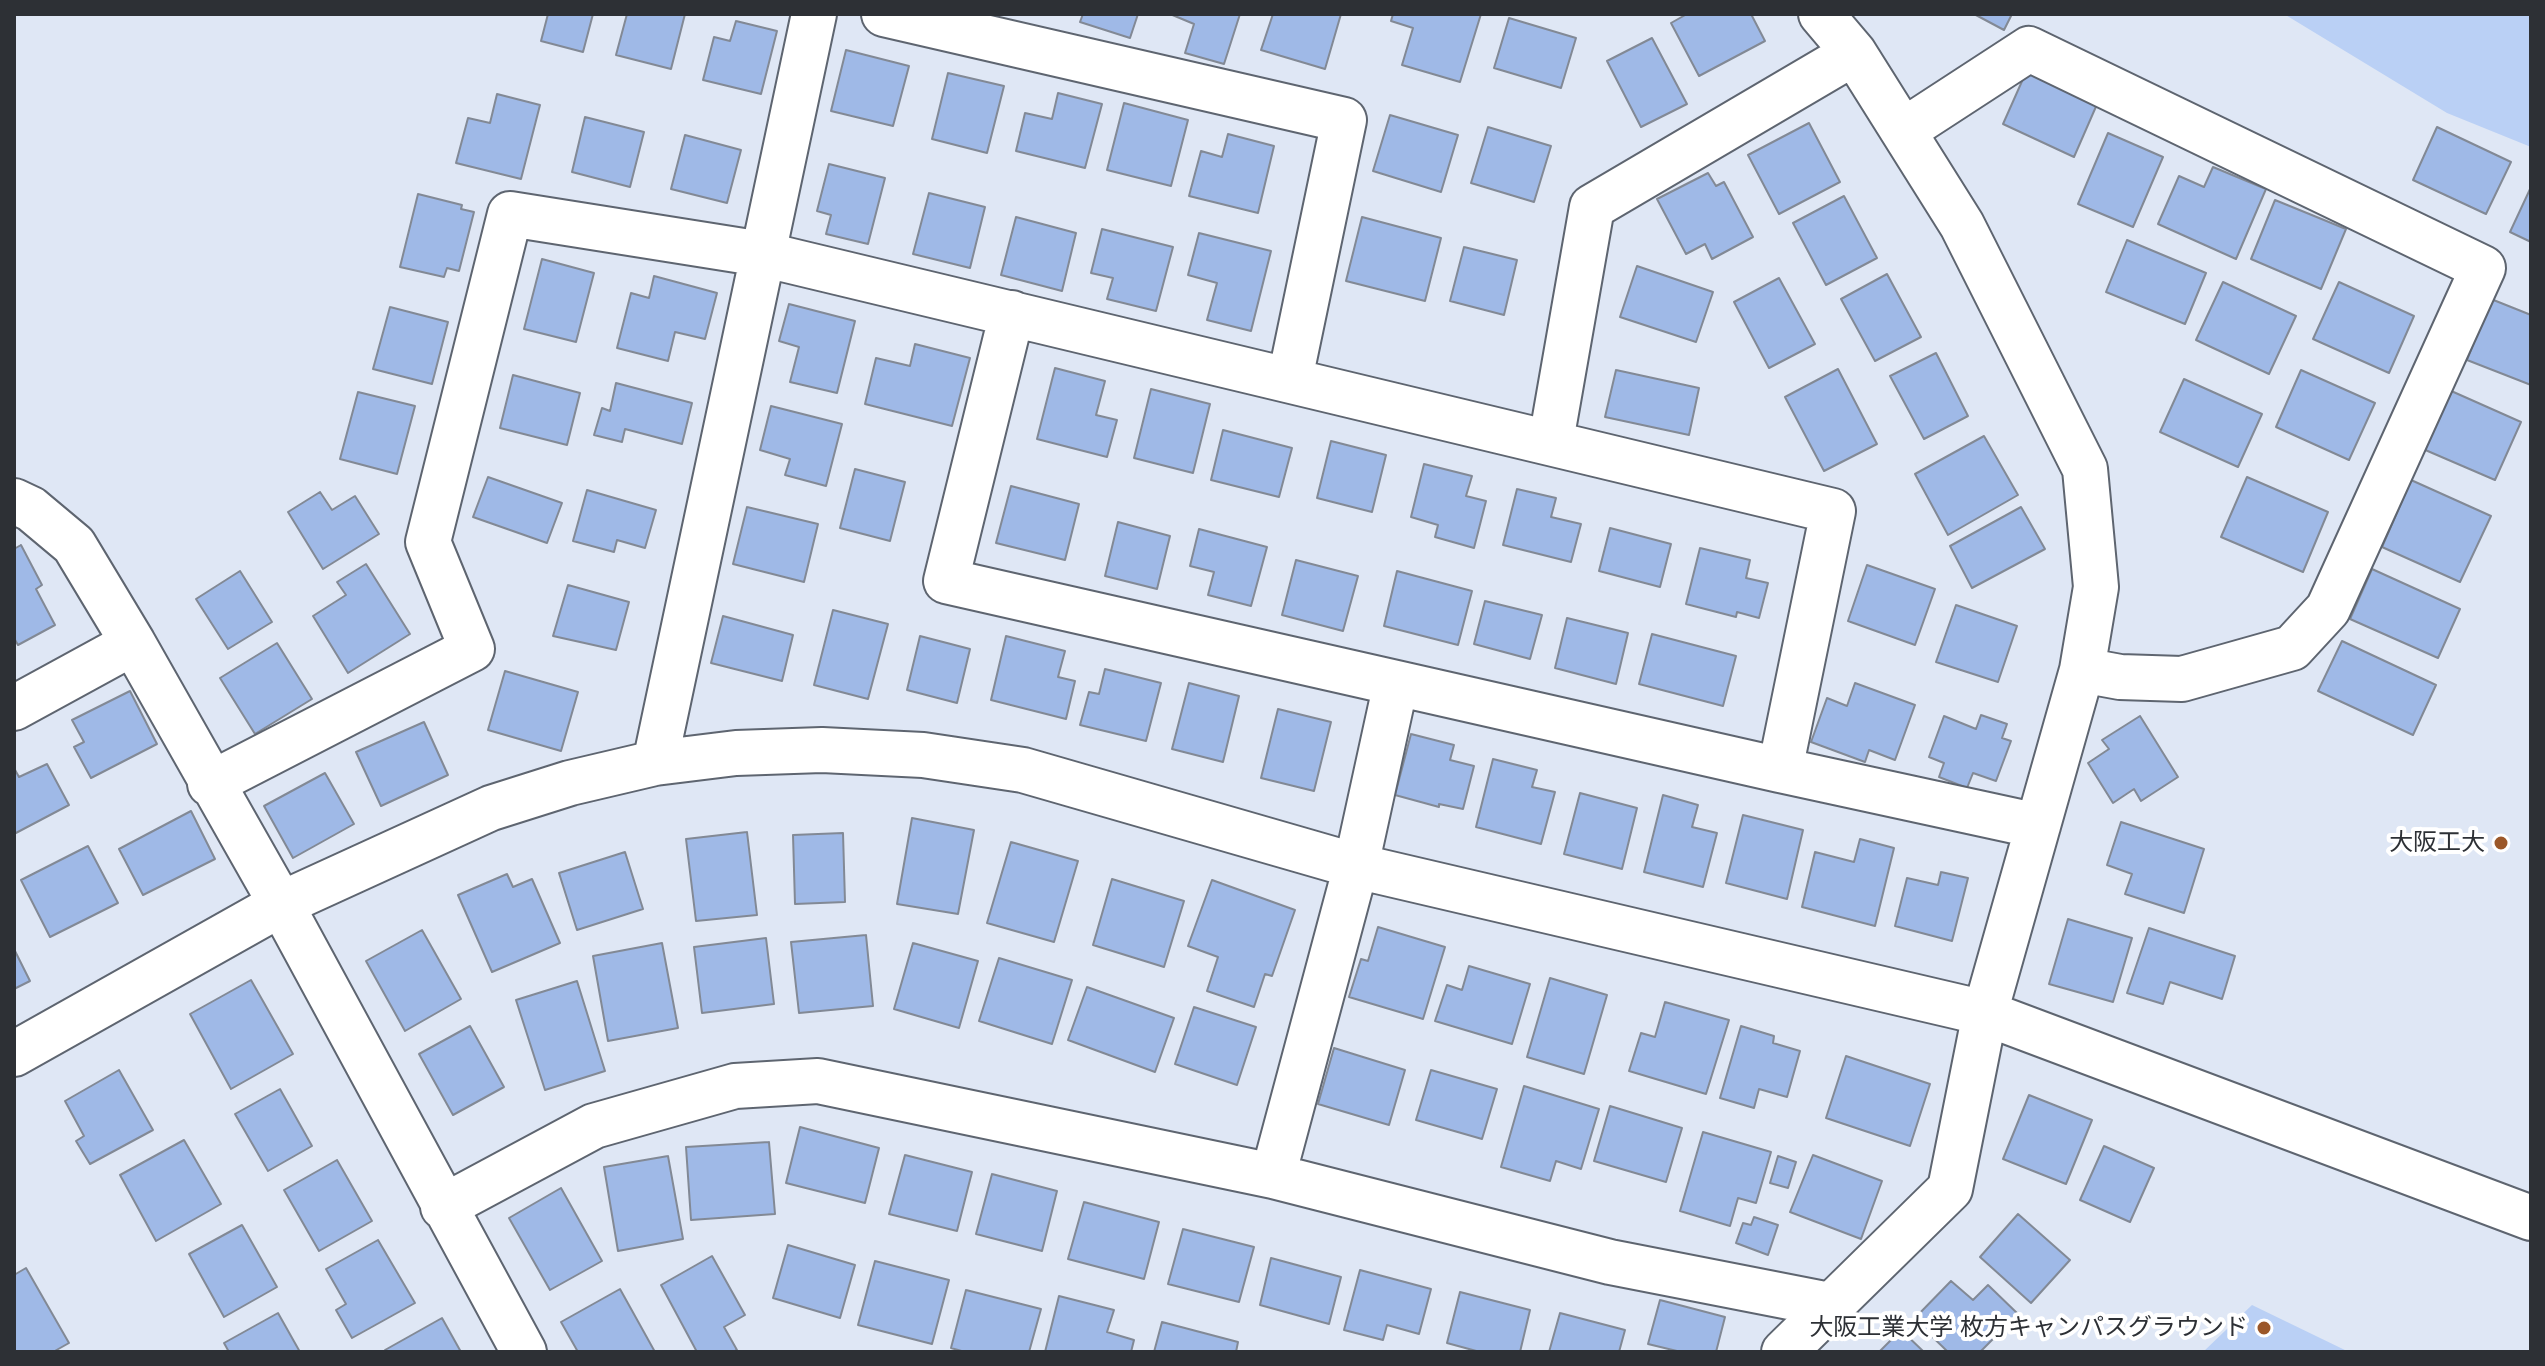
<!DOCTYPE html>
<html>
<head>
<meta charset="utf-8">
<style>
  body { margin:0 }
  #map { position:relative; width:2545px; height:1366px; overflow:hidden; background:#dfe7f5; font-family:Inter,sans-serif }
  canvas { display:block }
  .frame { position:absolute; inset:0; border:16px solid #2d3035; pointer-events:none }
</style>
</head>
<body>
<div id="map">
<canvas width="2545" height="1366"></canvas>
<div class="frame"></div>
</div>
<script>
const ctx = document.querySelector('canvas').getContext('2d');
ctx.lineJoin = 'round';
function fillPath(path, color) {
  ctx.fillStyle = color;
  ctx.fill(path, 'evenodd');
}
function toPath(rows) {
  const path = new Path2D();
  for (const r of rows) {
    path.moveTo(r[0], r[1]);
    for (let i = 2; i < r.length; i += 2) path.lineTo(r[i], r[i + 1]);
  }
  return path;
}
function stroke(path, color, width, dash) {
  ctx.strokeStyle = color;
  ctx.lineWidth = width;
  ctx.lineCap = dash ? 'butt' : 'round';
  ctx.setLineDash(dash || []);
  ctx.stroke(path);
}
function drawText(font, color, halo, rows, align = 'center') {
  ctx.font = font + ' Inter,"Noto Sans JP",sans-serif';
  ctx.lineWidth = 8;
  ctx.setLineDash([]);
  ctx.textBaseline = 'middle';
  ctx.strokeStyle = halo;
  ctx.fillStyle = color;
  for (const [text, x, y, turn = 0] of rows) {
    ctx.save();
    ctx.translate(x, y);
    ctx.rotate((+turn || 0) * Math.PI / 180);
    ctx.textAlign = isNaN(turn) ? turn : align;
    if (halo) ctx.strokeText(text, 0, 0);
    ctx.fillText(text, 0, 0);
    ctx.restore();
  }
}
const green = toPath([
  [2284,14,2531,14,2531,147,2447,113],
  [2252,1305,2349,1352,2203,1352]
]);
const building = toPath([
  [548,14,593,14,583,52,541,41,548,14],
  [627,14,685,14,671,69,616,55,627,14],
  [1083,14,1138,14,1130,38,1080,22,1083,14],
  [1170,14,1240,14,1224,64,1185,53,1194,24,1170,14],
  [1273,14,1341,14,1325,69,1261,50,1273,14],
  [1393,14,1481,14,1460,82,1402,65,1413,28,1391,21,1393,14],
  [1687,14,1751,14,1765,41,1699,76,1671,23,1687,14],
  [1974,14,2012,14,2004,30,1974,14],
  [1509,18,1576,38,1561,88,1494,68,1509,18],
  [736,21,777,31,761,94,703,80,714,37,730,41,736,21],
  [1652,38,1687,104,1641,127,1607,61,1652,38],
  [846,50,909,66,893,126,831,111,846,50],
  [2027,70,2098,102,2074,157,2003,124,2027,70],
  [948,73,1004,86,987,153,932,139,948,73],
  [1058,93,1102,104,1085,168,1016,151,1025,113,1052,119,1058,93],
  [497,94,540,105,521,179,456,163,468,118,490,123,497,94],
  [1124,103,1188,120,1171,186,1107,170,1124,103],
  [1390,115,1458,135,1441,192,1373,171,1390,115],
  [585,117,644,132,630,187,572,172,585,117],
  [1809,123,1840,182,1779,214,1748,155,1809,123],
  [1488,127,1551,146,1534,202,1471,183,1488,127],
  [2437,127,2511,162,2486,214,2413,180,2437,127],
  [2108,133,2163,157,2133,227,2078,204,2108,133],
  [1228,134,1274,146,1258,213,1189,196,1201,151,1222,157,1228,134],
  [685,135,741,150,727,203,671,189,685,135],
  [829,164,885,178,868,244,826,234,831,215,817,211,829,164],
  [2213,167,2266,189,2236,259,2158,224,2179,176,2204,187,2213,167],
  [1708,173,1716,186,1724,182,1753,237,1712,259,1705,244,1686,254,1657,199,1708,173],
  [2531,187,2531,242,2510,232,2531,187],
  [929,193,985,207,970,268,913,254,929,193],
  [418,194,462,205,461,209,474,212,459,271,447,268,444,277,400,267,418,194],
  [1844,196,1877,258,1826,285,1793,223,1844,196],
  [2275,200,2346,229,2321,289,2251,259,2275,200],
  [1016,217,1076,233,1062,291,1001,275,1016,217],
  [1362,217,1441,238,1425,301,1346,281,1362,217],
  [1102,229,1173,247,1156,311,1107,299,1113,278,1091,273,1102,229],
  [1199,233,1271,251,1251,331,1207,320,1217,283,1188,275,1199,233],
  [2127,240,2206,273,2185,324,2106,292,2127,240],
  [1464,247,1517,260,1504,315,1450,301,1464,247],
  [542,259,594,273,576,342,524,329,542,259],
  [1637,266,1713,292,1696,342,1620,317,1637,266],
  [1887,274,1921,337,1875,361,1841,299,1887,274],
  [654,276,717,293,705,339,675,332,668,361,617,348,631,293,649,298,654,276],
  [1779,278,1815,344,1769,368,1734,302,1779,278],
  [2223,282,2296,316,2269,374,2196,340,2223,282],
  [2339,282,2414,316,2389,373,2313,339,2339,282],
  [2491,299,2531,315,2531,385,2467,360,2491,299],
  [789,304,855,321,837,393,790,382,799,347,779,341,789,304],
  [390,307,448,322,432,384,373,369,390,307],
  [915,344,970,358,952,426,865,404,876,358,910,366,915,344],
  [1936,353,1968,416,1924,439,1890,376,1936,353],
  [1055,368,1105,381,1096,415,1117,420,1107,457,1037,439,1055,368],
  [1838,369,1877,444,1824,471,1785,397,1838,369],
  [1616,370,1699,388,1689,435,1605,417,1616,370],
  [2301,370,2375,403,2349,460,2276,427,2301,370],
  [513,375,580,393,567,445,500,428,513,375],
  [2184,379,2262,414,2238,467,2160,432,2184,379],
  [616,383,692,403,682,444,625,429,622,442,594,435,602,408,610,411,616,383],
  [1151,389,1210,404,1193,473,1134,458,1151,389],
  [2449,390,2521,422,2495,480,2423,449,2449,390],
  [358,392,415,406,397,474,340,459,358,392],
  [771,406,842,424,826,486,785,475,790,459,760,450,771,406],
  [1223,430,1292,448,1279,497,1211,480,1223,430],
  [1984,436,2018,495,1948,535,1915,474,1984,436],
  [1331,441,1386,455,1372,512,1317,498,1331,441],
  [1424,464,1472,476,1466,496,1486,501,1474,548,1435,537,1438,525,1411,517,1424,464],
  [855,469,905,482,890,541,840,528,855,469],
  [488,477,562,503,547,543,473,517,488,477],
  [2247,477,2328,512,2303,572,2221,537,2247,477],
  [2411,480,2491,516,2460,582,2382,547,2411,480],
  [1011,486,1079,504,1065,560,996,543,1011,486],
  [1517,489,1556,498,1551,517,1581,524,1571,562,1503,545,1517,489],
  [587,490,656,510,645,548,617,540,614,552,573,541,587,490],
  [320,492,332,510,355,496,379,534,323,569,288,512,320,492],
  [747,507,818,524,804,582,733,564,747,507],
  [2021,507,2045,549,1972,588,1950,546,2021,507],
  [1118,522,1170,536,1157,589,1105,576,1118,522],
  [1610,528,1671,544,1660,587,1599,571,1610,528],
  [1199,529,1267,547,1251,606,1208,595,1214,572,1190,566,1199,529],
  [21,545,42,585,36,589,55,625,18,645,14,638,14,549,21,545],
  [1700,548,1750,560,1746,578,1768,583,1759,618,1737,612,1736,617,1686,604,1700,548],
  [1296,560,1358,576,1343,631,1282,615,1296,560],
  [366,564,410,634,348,673,313,616,346,595,337,582,366,564],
  [1867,565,1935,589,1915,645,1848,621,1867,565],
  [2372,569,2460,609,2438,658,2350,619,2372,569],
  [240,571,272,622,228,649,196,599,240,571],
  [1397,571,1472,591,1458,645,1384,626,1397,571],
  [568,585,629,602,616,650,553,636,568,585],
  [1485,601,1542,615,1530,659,1474,644,1485,601],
  [1956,605,2017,626,1998,682,1936,662,1956,605],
  [833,610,888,624,868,699,814,685,833,610],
  [723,616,793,635,782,681,711,663,723,616],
  [1567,618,1628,633,1616,684,1555,668,1567,618],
  [1652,634,1736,656,1723,706,1639,684,1652,634],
  [920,636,970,649,957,703,907,690,920,636],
  [1006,636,1065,651,1058,677,1075,681,1066,719,991,700,1006,636],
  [2342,641,2436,685,2413,735,2318,691,2342,641],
  [277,643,312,699,255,734,220,678,277,643],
  [1105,669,1161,683,1146,741,1080,725,1089,692,1099,694,1105,669],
  [505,671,578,692,561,751,488,730,505,671],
  [1189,683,1239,696,1223,762,1172,749,1189,683],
  [1855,683,1915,705,1895,760,1869,750,1865,762,1811,742,1827,698,1847,706,1855,683],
  [130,691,157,744,91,778,74,747,84,742,72,720,130,691],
  [1278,709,1331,722,1314,791,1261,778,1278,709],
  [1981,715,2007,724,2002,738,2011,741,1996,781,1973,773,1967,788,1939,777,1944,763,1929,757,1944,716,1976,729,1981,715],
  [2140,716,2178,777,2141,801,2134,789,2113,803,2088,763,2109,749,2102,740,2140,716],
  [424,722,448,775,381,806,356,752,424,722],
  [1411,734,1454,745,1450,760,1474,766,1463,809,1439,804,1439,807,1395,795,1411,734],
  [1493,759,1537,770,1532,787,1555,792,1541,844,1476,827,1493,759],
  [47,764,69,805,14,834,14,768,19,777,47,764],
  [325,773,354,824,293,858,264,806,325,773],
  [1580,793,1637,808,1622,869,1564,854,1580,793],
  [1663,795,1698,805,1692,827,1717,833,1703,887,1644,872,1663,795],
  [191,811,215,859,143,895,119,849,191,811],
  [1743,815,1803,830,1787,899,1726,883,1743,815],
  [912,818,974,830,958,914,897,904,912,818],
  [2121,822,2204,849,2184,913,2125,894,2132,874,2107,865,2121,822],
  [747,832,757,915,696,921,686,839,747,832],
  [843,833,845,902,795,904,793,835,843,833],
  [1860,839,1894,848,1875,926,1802,907,1815,852,1854,862,1860,839],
  [1011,842,1078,861,1054,942,987,923,1011,842],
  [88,846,118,903,50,937,21,880,88,846],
  [625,852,643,909,577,930,559,873,625,852],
  [1941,872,1968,878,1952,941,1895,926,1907,878,1938,885,1941,872],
  [507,874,513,887,532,879,560,943,492,972,458,895,507,874],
  [1112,879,1184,901,1164,967,1093,945,1112,879],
  [1212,880,1295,910,1272,976,1265,974,1254,1007,1207,991,1218,957,1188,946,1212,880],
  [2068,919,2132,938,2113,1002,2049,984,2068,919],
  [1378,927,1445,947,1423,1019,1349,997,1361,959,1368,961,1378,927],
  [2149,928,2235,956,2222,999,2170,982,2163,1004,2127,993,2149,928],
  [422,930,461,999,405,1031,366,961,422,930],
  [866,935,873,1006,799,1013,791,942,866,935],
  [766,938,774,1004,702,1013,694,947,766,938],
  [662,943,678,1028,608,1041,593,956,662,943],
  [913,943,978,961,959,1028,894,1009,913,943],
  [14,949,30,981,14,989,14,949],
  [999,958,1072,980,1052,1044,979,1021,999,958],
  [1469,966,1530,984,1512,1044,1435,1021,1447,985,1462,990,1469,966],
  [1550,978,1607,995,1584,1074,1527,1057,1550,978],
  [251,980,293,1054,231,1089,190,1014,251,980],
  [577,981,605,1071,545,1090,516,1000,577,981],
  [1087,987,1174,1018,1155,1072,1068,1040,1087,987],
  [1665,1002,1729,1020,1706,1094,1629,1071,1641,1033,1655,1037,1665,1002],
  [1194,1007,1256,1027,1237,1085,1175,1064,1194,1007],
  [470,1026,504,1087,453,1115,419,1054,470,1026],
  [1741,1026,1774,1036,1773,1043,1800,1051,1787,1097,1759,1089,1754,1108,1720,1098,1741,1026],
  [1334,1048,1405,1070,1389,1125,1318,1104,1334,1048],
  [1846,1056,1930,1084,1910,1146,1826,1118,1846,1056],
  [119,1070,153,1130,90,1164,76,1141,84,1136,65,1101,119,1070],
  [1431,1070,1497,1089,1482,1139,1416,1120,1431,1070],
  [1524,1086,1599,1109,1581,1169,1556,1161,1550,1181,1501,1167,1524,1086],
  [280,1089,312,1146,268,1171,235,1114,280,1089],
  [2029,1095,2092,1120,2066,1184,2003,1159,2029,1095],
  [1610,1106,1682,1128,1666,1182,1594,1161,1610,1106],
  [800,1127,879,1148,865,1203,786,1183,800,1127],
  [1703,1132,1771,1152,1756,1203,1738,1198,1730,1226,1680,1211,1703,1132],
  [184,1140,221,1204,156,1241,120,1175,184,1140],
  [769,1142,775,1214,691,1220,686,1147,769,1142],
  [2104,1146,2154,1168,2130,1222,2080,1200,2104,1146],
  [905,1155,972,1172,957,1231,889,1214,905,1155],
  [1813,1155,1882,1181,1861,1239,1790,1212,1813,1155],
  [668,1156,683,1239,618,1251,604,1167,668,1156],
  [1778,1156,1796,1162,1788,1188,1770,1183,1778,1156],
  [337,1160,372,1221,319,1251,284,1190,337,1160],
  [992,1174,1057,1191,1042,1251,976,1234,992,1174],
  [561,1188,602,1261,550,1290,509,1218,561,1188],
  [1084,1202,1159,1222,1144,1279,1068,1259,1084,1202],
  [2018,1214,2070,1260,2031,1303,1980,1257,2018,1214],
  [1754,1217,1778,1225,1768,1255,1736,1243,1743,1223,1751,1225,1754,1217],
  [242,1225,277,1287,224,1317,189,1254,242,1225],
  [1183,1229,1254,1247,1239,1302,1168,1284,1183,1229],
  [378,1240,415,1303,352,1338,336,1310,346,1304,326,1269,378,1240],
  [788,1245,855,1265,840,1318,773,1298,788,1245],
  [712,1256,745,1315,724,1327,737,1350,733,1352,697,1352,661,1285,712,1256],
  [1271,1258,1341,1277,1329,1324,1260,1305,1271,1258],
  [875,1261,949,1280,932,1344,858,1325,875,1261],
  [26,1268,69,1343,53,1352,14,1352,14,1275,26,1268],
  [1360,1270,1431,1289,1419,1334,1387,1325,1383,1340,1344,1330,1360,1270],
  [1951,1281,1973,1300,1988,1285,2018,1314,1980,1352,1948,1352,1914,1319,1951,1281],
  [620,1289,655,1352,578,1352,561,1322,620,1289],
  [966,1290,1041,1309,1029,1352,965,1352,951,1348,966,1290],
  [1460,1292,1530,1310,1520,1352,1480,1352,1447,1343,1460,1292],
  [1059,1296,1114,1310,1107,1332,1134,1340,1131,1352,1045,1352,1059,1296],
  [1660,1300,1725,1317,1716,1352,1681,1352,1648,1344,1660,1300],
  [278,1313,300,1352,229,1352,224,1343,278,1313],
  [1560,1313,1625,1330,1619,1352,1549,1352,1560,1313],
  [442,1318,461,1352,386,1352,385,1350,442,1318],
  [1162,1322,1238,1342,1236,1352,1154,1352,1162,1322],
  [1901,1330,1924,1352,1879,1352,1901,1330]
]);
const minor = toPath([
  [884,14,1344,120,1290,379],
  [1903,131,2029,49,2483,268,2328,609,2292,648,2182,679,2120,677,2082,670],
  [1012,313,946,581,1780,770],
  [1551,441,1592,207,1854,53],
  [14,501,31,509,74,545,133,643,281,904,524,1352],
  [14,708,133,643],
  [655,763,814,14],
  [210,784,472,649,428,542,510,214,762,254,1833,511,1780,770,2038,826],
  [14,1054,281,904,491,808,570,783,655,763,736,753,822,750,923,755,1023,770,1356,866,1985,1013,2531,1218],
  [1273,1176,1356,866,1396,683],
  [443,1207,594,1126,735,1086,818,1081,1273,1176,1610,1262,1830,1305],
  [1784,1352,1950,1189,1985,1013,2082,670,2096,587,2085,469,1962,225,1854,53,1821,14]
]);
const markers = [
  [2501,843,8,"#9b5729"],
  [2264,1328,8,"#9b5729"]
];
const poiNames = [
  ["大阪工大",2485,843],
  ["大阪工業大学 枚方キャンパスグラウンド",2248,1328]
];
fillPath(green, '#bad0f5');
fillPath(building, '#9fb9e7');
stroke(building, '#828995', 2);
stroke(minor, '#5e6570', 48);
stroke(minor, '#fff', 44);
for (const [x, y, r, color] of markers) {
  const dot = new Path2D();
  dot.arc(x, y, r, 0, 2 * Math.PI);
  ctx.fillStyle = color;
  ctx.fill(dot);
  stroke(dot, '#fff', 3);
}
drawText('24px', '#2d3035', '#fff', poiNames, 'right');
</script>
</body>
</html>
